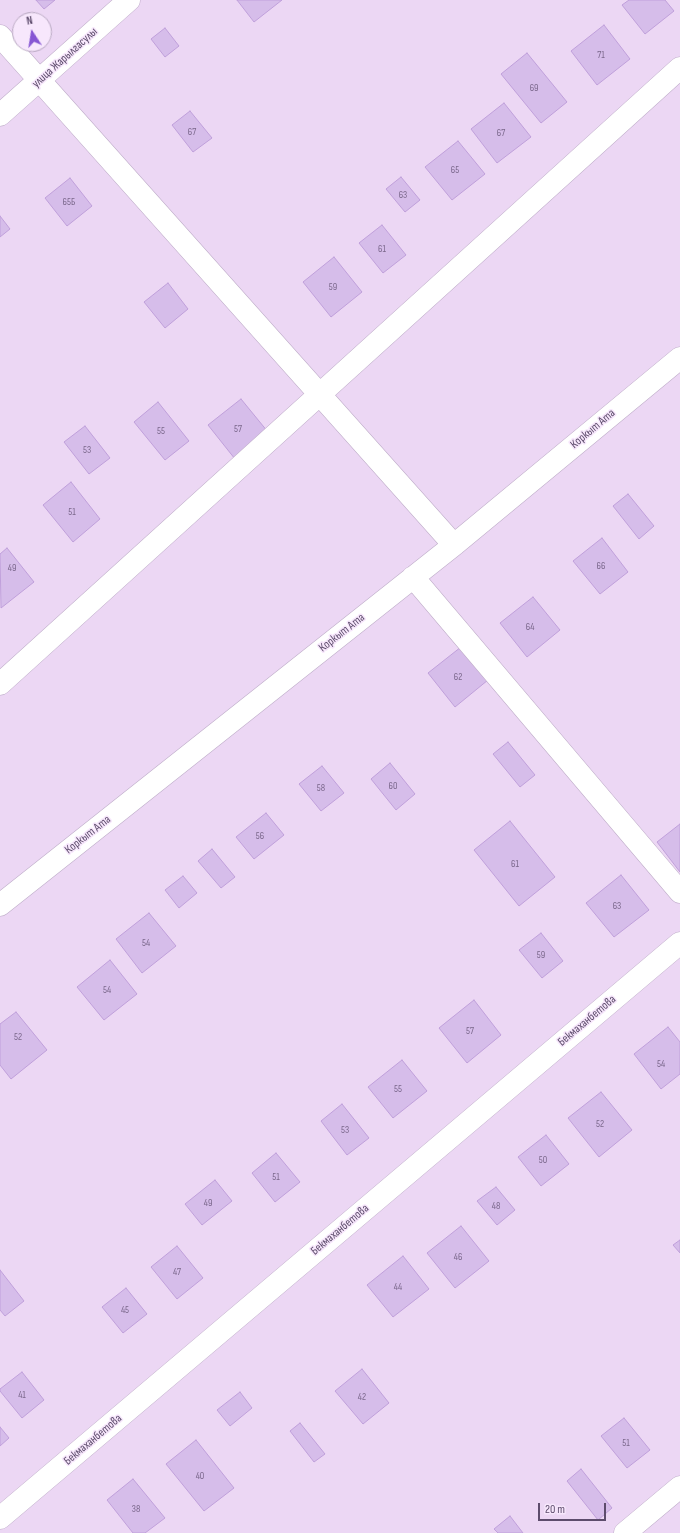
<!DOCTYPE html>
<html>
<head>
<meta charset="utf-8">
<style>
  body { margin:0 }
  #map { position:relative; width:680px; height:1533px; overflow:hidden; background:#f3e2f8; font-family:"Sofia Sans Condensed",sans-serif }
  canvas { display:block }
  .north { position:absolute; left:12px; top:12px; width:40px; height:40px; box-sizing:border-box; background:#f7e7fc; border:1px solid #b9a9c2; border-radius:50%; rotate:348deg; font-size:11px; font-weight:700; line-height:16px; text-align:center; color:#5d4c6c }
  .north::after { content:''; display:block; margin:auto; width:14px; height:18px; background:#8656d3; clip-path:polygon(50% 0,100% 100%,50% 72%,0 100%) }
  .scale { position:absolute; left:538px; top:1503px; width:68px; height:18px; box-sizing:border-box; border:2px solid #5d4c6c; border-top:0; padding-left:5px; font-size:12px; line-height:14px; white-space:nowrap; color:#5d4c6c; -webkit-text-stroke:3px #f7e7fc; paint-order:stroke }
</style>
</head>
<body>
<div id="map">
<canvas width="680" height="1533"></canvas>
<div class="north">N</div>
<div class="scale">20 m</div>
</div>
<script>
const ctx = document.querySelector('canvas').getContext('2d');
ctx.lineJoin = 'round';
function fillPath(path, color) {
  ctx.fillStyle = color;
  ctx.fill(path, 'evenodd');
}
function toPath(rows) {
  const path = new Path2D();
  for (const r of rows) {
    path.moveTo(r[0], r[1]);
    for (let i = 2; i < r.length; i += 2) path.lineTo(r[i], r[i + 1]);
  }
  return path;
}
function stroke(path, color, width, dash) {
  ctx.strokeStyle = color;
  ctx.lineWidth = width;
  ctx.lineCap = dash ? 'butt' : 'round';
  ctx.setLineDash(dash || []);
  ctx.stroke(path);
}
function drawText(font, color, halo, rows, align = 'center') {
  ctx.font = font + ' "Sofia Sans Condensed",sans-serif';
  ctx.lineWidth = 3;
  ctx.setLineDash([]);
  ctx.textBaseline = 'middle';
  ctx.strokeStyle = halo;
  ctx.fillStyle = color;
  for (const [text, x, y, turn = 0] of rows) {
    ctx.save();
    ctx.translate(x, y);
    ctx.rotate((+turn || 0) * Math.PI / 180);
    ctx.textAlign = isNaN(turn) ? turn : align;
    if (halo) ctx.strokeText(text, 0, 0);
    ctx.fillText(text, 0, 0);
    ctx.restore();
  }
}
const residential = toPath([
  [0,0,680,0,680,1533,0,1533],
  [20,20,44,20,44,44,20,44]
]);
const building = toPath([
  [36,0,55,0,44,9,36,0],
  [237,0,282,0,254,22,237,0],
  [629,0,665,0,674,11,645,34,622,5,629,0],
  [604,25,630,59,597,85,571,51,604,25],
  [165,28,179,46,165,57,151,39,165,28],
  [527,53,567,102,541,123,501,74,527,53],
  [504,103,531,137,497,163,471,129,504,103],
  [190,111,212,138,193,152,172,125,190,111],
  [458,141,485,174,452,200,425,167,458,141],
  [401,177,420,200,405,212,386,189,401,177],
  [70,178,92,206,67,226,45,198,70,178],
  [0,216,10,229,0,237,0,216],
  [382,225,406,255,383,273,359,243,382,225],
  [334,257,362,292,331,317,303,282,334,257],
  [168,283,188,309,165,328,144,302,168,283],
  [241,399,268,432,235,459,208,425,241,399],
  [158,402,189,441,165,460,134,422,158,402],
  [85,426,110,458,89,474,64,442,85,426],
  [71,482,100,519,73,542,43,505,71,482],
  [628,494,654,526,639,539,613,506,628,494],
  [602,538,628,572,600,594,573,561,602,538],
  [7,548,34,582,1,608,0,554,7,548],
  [533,597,560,630,527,657,500,623,533,597],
  [461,647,488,680,455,707,428,673,461,647],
  [508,742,535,775,520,787,493,754,508,742],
  [390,763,415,794,396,810,371,779,390,763],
  [322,766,344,793,321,811,299,784,322,766],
  [266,813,284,835,254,859,236,837,266,813],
  [510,821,555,877,519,906,474,850,510,821],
  [680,824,680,872,657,842,680,824],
  [212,849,235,877,221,888,198,861,212,849],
  [621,875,649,910,614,937,586,903,621,875],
  [183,876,197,893,179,908,165,890,183,876],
  [149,913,176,946,142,973,116,939,149,913],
  [541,933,563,961,542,978,519,950,541,933],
  [110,960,137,994,104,1020,77,987,110,960],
  [474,1000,501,1035,467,1063,439,1028,474,1000],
  [16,1012,47,1050,11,1079,0,1065,0,1024,16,1012],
  [668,1027,680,1042,680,1074,661,1089,634,1054,668,1027],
  [402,1060,427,1091,393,1118,368,1087,402,1060],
  [601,1092,632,1130,599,1157,568,1118,601,1092],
  [342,1104,369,1138,347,1155,321,1121,342,1104],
  [546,1135,569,1164,541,1186,518,1157,546,1135],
  [276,1153,300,1182,275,1202,252,1173,276,1153],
  [215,1180,232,1201,202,1225,185,1204,215,1180],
  [496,1187,515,1210,497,1225,477,1201,496,1187],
  [461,1226,489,1261,455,1288,427,1253,461,1226],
  [680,1240,680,1253,673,1245,680,1240],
  [177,1246,203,1278,177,1299,151,1267,177,1246],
  [403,1256,429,1289,393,1317,367,1285,403,1256],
  [0,1270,24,1301,5,1316,0,1310,0,1270],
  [126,1288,147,1314,123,1333,102,1307,126,1288],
  [362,1369,389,1403,363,1424,335,1391,362,1369],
  [22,1372,44,1400,22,1418,0,1391,0,1389,22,1372],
  [240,1392,252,1408,230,1426,217,1410,240,1392],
  [624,1418,650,1450,627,1468,601,1436,624,1418],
  [300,1423,325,1454,314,1462,290,1431,300,1423],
  [0,1427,9,1438,0,1446,0,1427],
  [196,1440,234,1488,204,1511,166,1464,196,1440],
  [581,1469,612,1508,598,1520,567,1481,581,1469],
  [133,1479,165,1518,145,1533,133,1533,107,1500,133,1479],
  [510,1516,523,1533,498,1533,494,1529,510,1516]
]);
const minor = toPath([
  [0,36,454,545],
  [0,115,129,0],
  [413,577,680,892],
  [0,684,680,68],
  [0,905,454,545,680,358],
  [0,1518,680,943],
  [625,1533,680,1487]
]);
const numberNames = [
  ["71",601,55],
  ["69",534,88],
  ["67",192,132],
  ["67",501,133],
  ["65",455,170],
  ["63",403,195],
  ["65Б",69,202],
  ["61",382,249],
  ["59",333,287],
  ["57",238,429],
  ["55",161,431],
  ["53",87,450],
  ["51",72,512],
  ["66",601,566],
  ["49",12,568],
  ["64",530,627],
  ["62",458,677],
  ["60",393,786],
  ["58",321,788],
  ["56",260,836],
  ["61",515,864],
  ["63",617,906],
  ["54",146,943],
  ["59",541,955],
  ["54",107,990],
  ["57",470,1031],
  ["52",18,1037],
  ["54",661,1064],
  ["55",398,1089],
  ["52",600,1124],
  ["53",345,1130],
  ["50",543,1160],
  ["51",276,1177],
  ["49",208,1203],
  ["48",496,1206],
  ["46",458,1257],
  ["47",177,1272],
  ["44",398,1287],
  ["45",125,1310],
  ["41",22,1395],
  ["42",362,1397],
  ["51",626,1443],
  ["40",200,1476],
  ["38",136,1509]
];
const streetNames = [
  ["улица Жарылгасулы",65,58,-42],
  ["Коркыт Ата",593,429,-40],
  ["Коркыт Ата",342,633,-38],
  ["Коркыт Ата",88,835,-38],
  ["Бекмаханбетова",587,1021,-40],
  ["Бекмаханбетова",340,1230,-40],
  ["Бекмаханбетова",93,1440,-40]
];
fillPath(residential, '#ecd7f4');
fillPath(building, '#d6bdea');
stroke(building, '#c0a0db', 1);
stroke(minor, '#bfadc9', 23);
stroke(minor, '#fff', 22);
drawText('10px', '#7b688c', null, numberNames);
drawText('12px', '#5d4c6c', '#f7e7fc', streetNames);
</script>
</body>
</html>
